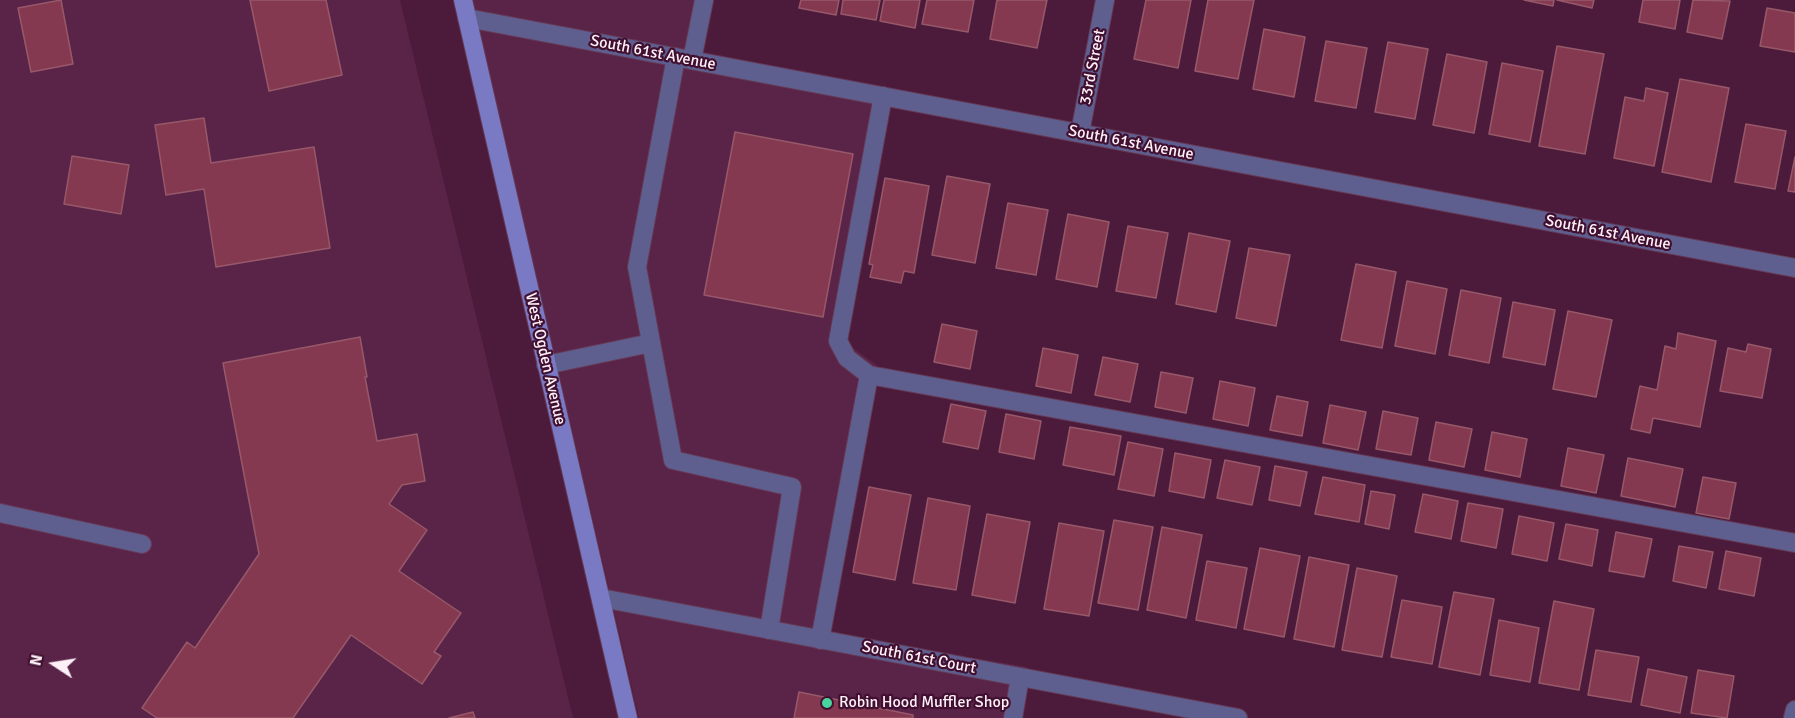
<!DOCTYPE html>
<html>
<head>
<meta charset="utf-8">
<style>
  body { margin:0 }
  #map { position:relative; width:1795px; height:718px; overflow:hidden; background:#4c1b3b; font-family:Signika,sans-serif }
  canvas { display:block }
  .north { position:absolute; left:24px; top:634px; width:60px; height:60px; -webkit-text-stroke:4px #411031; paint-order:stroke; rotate:282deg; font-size:16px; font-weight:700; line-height:24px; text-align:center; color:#fdf0f7 }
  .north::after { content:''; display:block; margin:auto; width:21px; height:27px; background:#fdf0f7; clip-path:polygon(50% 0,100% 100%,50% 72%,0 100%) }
</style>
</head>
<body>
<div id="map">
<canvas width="1795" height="718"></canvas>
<div class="north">N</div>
</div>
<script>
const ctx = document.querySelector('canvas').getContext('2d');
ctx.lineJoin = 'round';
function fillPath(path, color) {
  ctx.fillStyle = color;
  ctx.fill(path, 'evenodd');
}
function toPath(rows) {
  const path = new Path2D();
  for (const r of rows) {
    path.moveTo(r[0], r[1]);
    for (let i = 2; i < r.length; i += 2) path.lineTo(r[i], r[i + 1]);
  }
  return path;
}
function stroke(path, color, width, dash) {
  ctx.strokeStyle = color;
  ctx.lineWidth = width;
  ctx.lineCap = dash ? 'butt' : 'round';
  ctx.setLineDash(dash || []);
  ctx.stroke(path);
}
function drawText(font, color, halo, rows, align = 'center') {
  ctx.font = font + ' Signika,sans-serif';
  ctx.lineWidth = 4.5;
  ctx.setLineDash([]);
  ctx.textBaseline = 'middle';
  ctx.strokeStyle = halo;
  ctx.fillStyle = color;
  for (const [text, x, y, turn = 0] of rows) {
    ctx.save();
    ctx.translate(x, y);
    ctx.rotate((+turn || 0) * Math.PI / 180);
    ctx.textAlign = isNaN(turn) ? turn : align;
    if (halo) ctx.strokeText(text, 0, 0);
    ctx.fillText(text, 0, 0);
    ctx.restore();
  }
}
const built = toPath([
  [0,0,400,0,573,718,0,718],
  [472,0,709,0,700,53,888,88,844,342,877,365,827,633,1027,667,1018,718,639,718]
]);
const building = toPath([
  [61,0,73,64,31,72,18,8,61,0],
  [250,0,326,0,342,75,269,91,250,0],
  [801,0,839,0,836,15,799,8,801,0],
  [843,0,880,0,876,20,841,14,843,0],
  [884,0,920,0,915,28,880,21,884,0],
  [927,0,974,0,968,32,922,24,927,0],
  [997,0,1047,0,1037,48,990,39,997,0],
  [1146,0,1191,0,1178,68,1134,59,1146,0],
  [1208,0,1254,0,1238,79,1195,71,1208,0],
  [1524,0,1554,0,1553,6,1524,0],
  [1557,0,1594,0,1592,8,1557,0],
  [1643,0,1680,0,1675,29,1639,22,1643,0],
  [1693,0,1730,1,1722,39,1687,32,1693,0],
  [1767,8,1795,13,1795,52,1760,46,1767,8],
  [1264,29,1305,37,1294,97,1253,89,1264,29],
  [1326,41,1367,48,1356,108,1315,101,1326,41],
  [1388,42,1428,49,1415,119,1375,112,1388,42],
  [1557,46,1604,54,1585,154,1539,146,1557,46],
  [1447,54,1487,62,1474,133,1433,125,1447,54],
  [1502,63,1543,71,1530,142,1489,134,1502,63],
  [1680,79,1729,88,1711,182,1662,172,1680,79],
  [1646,88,1668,93,1654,166,1614,158,1625,97,1644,101,1646,88],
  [204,118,211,163,314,147,330,248,216,267,204,189,166,195,155,125,204,118],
  [1746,124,1786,131,1775,189,1735,182,1746,124],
  [735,132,853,154,823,317,704,295,735,132],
  [72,156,129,165,121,214,64,204,72,156],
  [1795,157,1795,192,1788,191,1795,157],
  [947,176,990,184,975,263,932,255,947,176],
  [885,178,929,186,914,273,904,271,901,283,870,277,873,265,869,264,885,178],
  [1008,203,1048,210,1036,275,996,268,1008,203],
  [1068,214,1109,222,1097,287,1056,279,1068,214],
  [1128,226,1168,233,1156,298,1116,291,1128,226],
  [1189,233,1230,241,1216,312,1176,304,1189,233],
  [1249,248,1290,255,1276,326,1236,318,1249,248],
  [1356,264,1396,272,1382,348,1341,340,1356,264],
  [1407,281,1447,289,1435,354,1395,346,1407,281],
  [1461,290,1501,298,1489,363,1449,355,1461,290],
  [1513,302,1555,310,1545,365,1503,357,1513,302],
  [1568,311,1612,320,1596,397,1553,389,1568,311],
  [942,324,977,331,970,369,934,362,942,324],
  [1678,333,1716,341,1700,427,1653,418,1650,433,1631,429,1640,386,1657,390,1665,346,1676,349,1678,333],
  [360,337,367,377,365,377,377,441,417,434,425,481,402,485,389,504,427,530,399,571,461,613,434,652,441,656,422,684,351,635,293,718,157,718,142,708,187,642,195,648,259,554,223,363,360,337],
  [1748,344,1771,349,1762,398,1720,391,1728,348,1746,352,1748,344],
  [1043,348,1078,355,1071,393,1036,386,1043,348],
  [1103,357,1138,364,1130,402,1095,395,1103,357],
  [1161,372,1193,378,1186,413,1155,407,1161,372],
  [1220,381,1255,388,1248,426,1213,419,1220,381],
  [1277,396,1308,402,1302,436,1270,430,1277,396],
  [951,404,986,411,978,449,943,442,951,404],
  [1330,405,1366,412,1358,450,1323,443,1330,405],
  [1383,411,1418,418,1411,455,1376,449,1383,411],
  [1006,414,1041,421,1034,459,999,452,1006,414],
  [1436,422,1472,429,1464,467,1429,460,1436,422],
  [1070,427,1121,436,1114,475,1063,465,1070,427],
  [1492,432,1527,439,1520,477,1485,470,1492,432],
  [1128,442,1163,449,1154,496,1118,489,1128,442],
  [1568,448,1604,455,1596,493,1561,486,1568,448],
  [1175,453,1211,460,1204,498,1169,491,1175,453],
  [1628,458,1683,469,1675,507,1621,496,1628,458],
  [1225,460,1260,467,1252,505,1217,498,1225,460],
  [1275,466,1307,472,1300,506,1269,500,1275,466],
  [1323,477,1365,485,1359,522,1315,514,1323,477],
  [1703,477,1736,483,1729,519,1696,513,1703,477],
  [869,487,911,495,895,580,853,572,869,487],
  [1371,491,1395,495,1389,529,1365,524,1371,491],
  [1423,494,1458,501,1451,539,1415,532,1423,494],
  [928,498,970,506,956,590,913,583,928,498],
  [1468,503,1503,509,1496,548,1461,541,1468,503],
  [987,514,1030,522,1015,603,972,595,987,514],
  [1519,516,1554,523,1547,561,1512,554,1519,516],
  [1114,520,1153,527,1138,610,1098,603,1114,520],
  [1059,523,1104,531,1089,616,1044,609,1059,523],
  [1566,524,1598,530,1592,566,1559,559,1566,524],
  [1162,527,1202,535,1186,618,1147,610,1162,527],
  [1616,532,1652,539,1644,577,1609,571,1616,532],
  [1679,546,1713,552,1706,588,1673,581,1679,546],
  [1260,548,1300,556,1284,637,1244,629,1260,548],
  [1726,551,1761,558,1754,596,1719,589,1726,551],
  [1309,557,1349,565,1334,647,1294,639,1309,557],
  [1207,561,1247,568,1236,628,1196,620,1207,561],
  [1357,568,1397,576,1382,657,1342,650,1357,568],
  [1454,592,1494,599,1480,675,1439,667,1454,592],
  [1402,600,1442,607,1432,664,1391,657,1402,600],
  [1554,601,1594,609,1579,690,1539,683,1554,601],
  [1499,620,1539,628,1530,682,1490,675,1499,620],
  [1596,650,1639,657,1631,702,1588,695,1596,650],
  [1648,669,1687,677,1680,713,1641,705,1648,669],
  [1698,670,1734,676,1727,718,1691,713,1698,670],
  [799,692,913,715,913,718,794,718,799,692],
  [473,712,475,718,449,718,473,712]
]);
const lane = toPath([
  [676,57,637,267,673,460,792,487,769,630],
  [692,60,704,0],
  [546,365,651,343],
  [869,375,1795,543],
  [0,513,142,544],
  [820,640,869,375,847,358,838,341,883,96],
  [1013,718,1020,677]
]);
const street = toPath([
  [467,18,1795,268],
  [1080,133,1105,0],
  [601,598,1238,718],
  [1793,718,1795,710]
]);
const secondary = toPath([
  [463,0,628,718]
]);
const markers = [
  [827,703,6,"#48d49d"]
];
const streetNames = [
  ["South 61st Avenue",653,53,11],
  ["33rd Street",1093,67,-79],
  ["South 61st Avenue",1131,143,11],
  ["South 61st Avenue",1608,233,11],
  ["West Ogden Avenue",545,359,77],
  ["South 61st Court",919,658,11]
];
const poiNames = [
  ["Robin Hood Muffler Shop",839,703]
];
fillPath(built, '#5a2348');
fillPath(building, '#853950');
stroke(building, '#975869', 1.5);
stroke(lane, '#653955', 20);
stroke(street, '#653955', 20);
stroke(secondary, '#653955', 20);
stroke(lane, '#5f5f8f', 18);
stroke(street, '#5f5f8f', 18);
stroke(secondary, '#7a79c4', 18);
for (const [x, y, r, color] of markers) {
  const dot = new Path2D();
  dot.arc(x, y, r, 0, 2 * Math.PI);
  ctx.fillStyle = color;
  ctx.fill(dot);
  stroke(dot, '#411031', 2);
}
drawText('16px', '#fdf0f7', '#411031', streetNames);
drawText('16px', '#fdf0f7', '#411031', poiNames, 'left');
</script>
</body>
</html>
